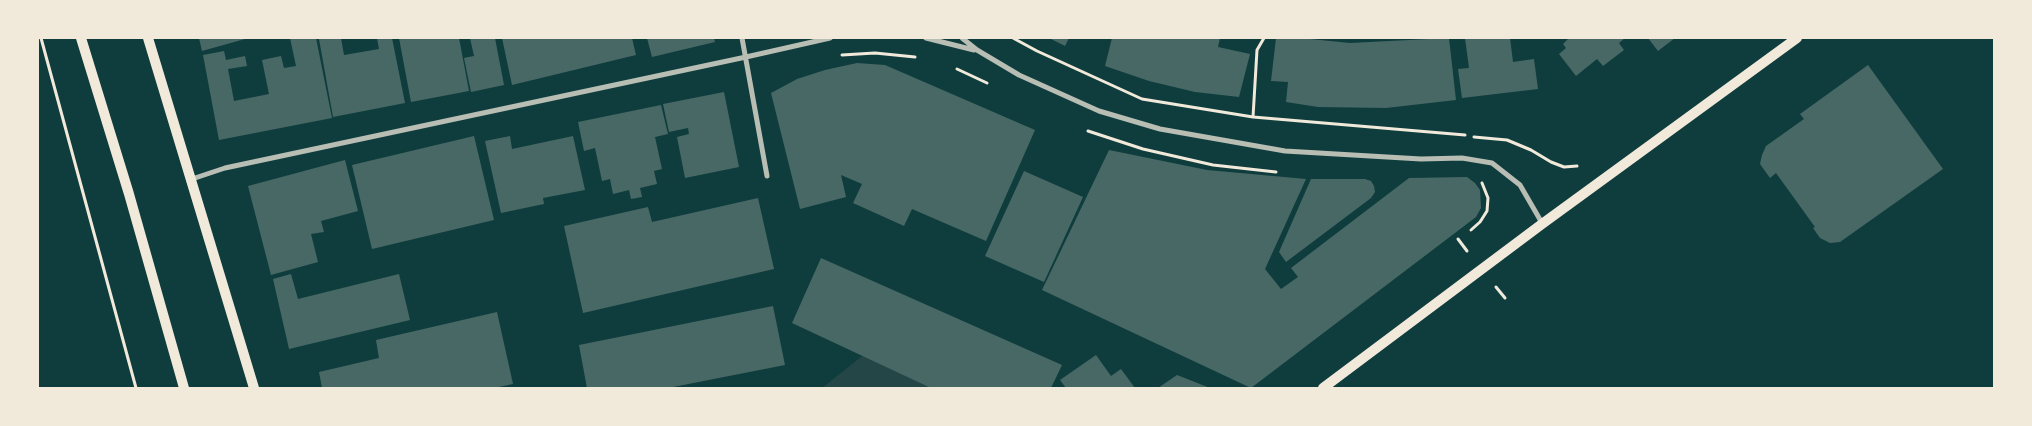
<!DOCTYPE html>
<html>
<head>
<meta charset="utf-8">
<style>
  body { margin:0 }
  #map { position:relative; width:2032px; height:426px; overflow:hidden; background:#0f3d3e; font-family:Manrope,sans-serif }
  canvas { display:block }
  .frame { position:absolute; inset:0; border:39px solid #f1e9da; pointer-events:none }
</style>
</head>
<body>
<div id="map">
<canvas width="2032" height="426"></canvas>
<div class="frame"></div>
</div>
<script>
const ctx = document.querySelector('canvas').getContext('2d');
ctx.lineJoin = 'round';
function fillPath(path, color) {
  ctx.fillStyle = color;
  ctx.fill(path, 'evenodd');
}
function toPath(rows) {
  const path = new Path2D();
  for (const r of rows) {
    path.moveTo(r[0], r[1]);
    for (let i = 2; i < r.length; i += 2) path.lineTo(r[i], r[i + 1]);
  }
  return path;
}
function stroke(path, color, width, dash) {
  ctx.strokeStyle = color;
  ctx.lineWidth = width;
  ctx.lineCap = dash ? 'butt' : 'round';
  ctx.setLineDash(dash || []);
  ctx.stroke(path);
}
const green = toPath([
  [881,341,964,374,956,388,822,388]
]);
const building = toPath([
  [199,38,245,38,245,39,202,51],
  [290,38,316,38,332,118,219,140,203,55,224,51,226,60,245,56,247,66,228,69,234,101,269,94,262,60,281,56,284,68,296,66],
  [328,38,341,38,344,55,379,49,377,38,392,38,405,103,333,117,319,39],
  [399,38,459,38,469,91,411,102],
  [470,38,495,38,504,85,471,92,464,58,474,56],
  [502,38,632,38,636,55,512,85],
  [647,38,714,38,715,42,652,57],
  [1049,38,1069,38,1065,46],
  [1112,38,1220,38,1218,47,1250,54,1239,97,1195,92,1149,81,1105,66],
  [1276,38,1300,38,1350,43,1449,38,1456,100,1386,108,1318,107,1286,102,1288,82,1271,81],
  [1465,38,1510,38,1513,62,1534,59,1538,89,1462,98,1458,69,1469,68],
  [1569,38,1625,38,1619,43,1624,50,1603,66,1597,59,1576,76,1559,54,1566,48,1563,44],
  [1648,38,1675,38,1658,51],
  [857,63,885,65,1035,130,986,241,912,209,904,226,853,203,862,184,841,175,846,197,800,209,771,93,797,79,825,70],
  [1868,65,1943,169,1840,242,1830,243,1820,238,1813,228,1815,227,1776,173,1770,178,1760,164,1762,155,1766,146,1804,119,1800,114],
  [724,92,739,167,685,178,677,137,689,134,688,128,669,132,663,104],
  [661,105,668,134,655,137,662,169,654,171,657,184,640,188,642,197,631,199,629,190,613,194,610,179,602,181,595,148,584,151,578,122],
  [474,136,494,220,372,249,352,165],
  [510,136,512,149,573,136,585,190,543,198,544,204,501,213,485,141],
  [1109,150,1207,170,1306,179,1265,269,1281,289,1298,277,1291,268,1409,178,1467,177,1475,183,1480,190,1481,208,1476,217,1251,388,1042,290],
  [345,160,358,211,321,221,324,232,311,234,318,262,271,275,248,186],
  [1024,171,1083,197,1044,282,985,256],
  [1311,179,1365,179,1371,181,1374,186,1375,192,1371,198,1286,262,1279,252],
  [758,198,774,269,583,313,564,226,648,207,652,222],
  [821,258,1062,365,1051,388,931,388,792,323],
  [291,274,298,299,399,274,410,320,289,349,273,279],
  [773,306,785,365,668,388,587,388,579,345],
  [497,312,513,384,494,388,322,388,319,372,379,358,376,340],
  [1096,355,1111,376,1121,369,1135,388,1066,388,1060,380],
  [1177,375,1210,388,1158,388]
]);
const path = toPath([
  [41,38,136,388],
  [1013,38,1037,51,1142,99,1253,117,1465,135],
  [842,55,875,53,915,57],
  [957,69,987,83],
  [1253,117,1257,50,1264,38],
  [1088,131,1143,149,1213,165,1276,172],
  [1474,137,1507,140,1531,150,1551,162,1564,167,1577,166],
  [1471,230,1480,222,1487,211,1488,198,1482,183],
  [1458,239,1467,251],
  [1496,287,1505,298]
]);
const minor = toPath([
  [742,38,767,176],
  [926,38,974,50],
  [962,38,977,50,1019,75,1099,111,1160,129,1285,151,1421,159,1462,158,1492,163,1520,185,1542,223],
  [192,179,225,168,746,57,830,38]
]);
const secondary = toPath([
  [81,38,129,194,184,388],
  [148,38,254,388],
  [1323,388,1542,224,1797,38]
]);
fillPath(green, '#244646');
fillPath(building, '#486865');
stroke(path, '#f1e9da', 3);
stroke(minor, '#b8beb3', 5);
stroke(secondary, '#f1e9da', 10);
</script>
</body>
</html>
